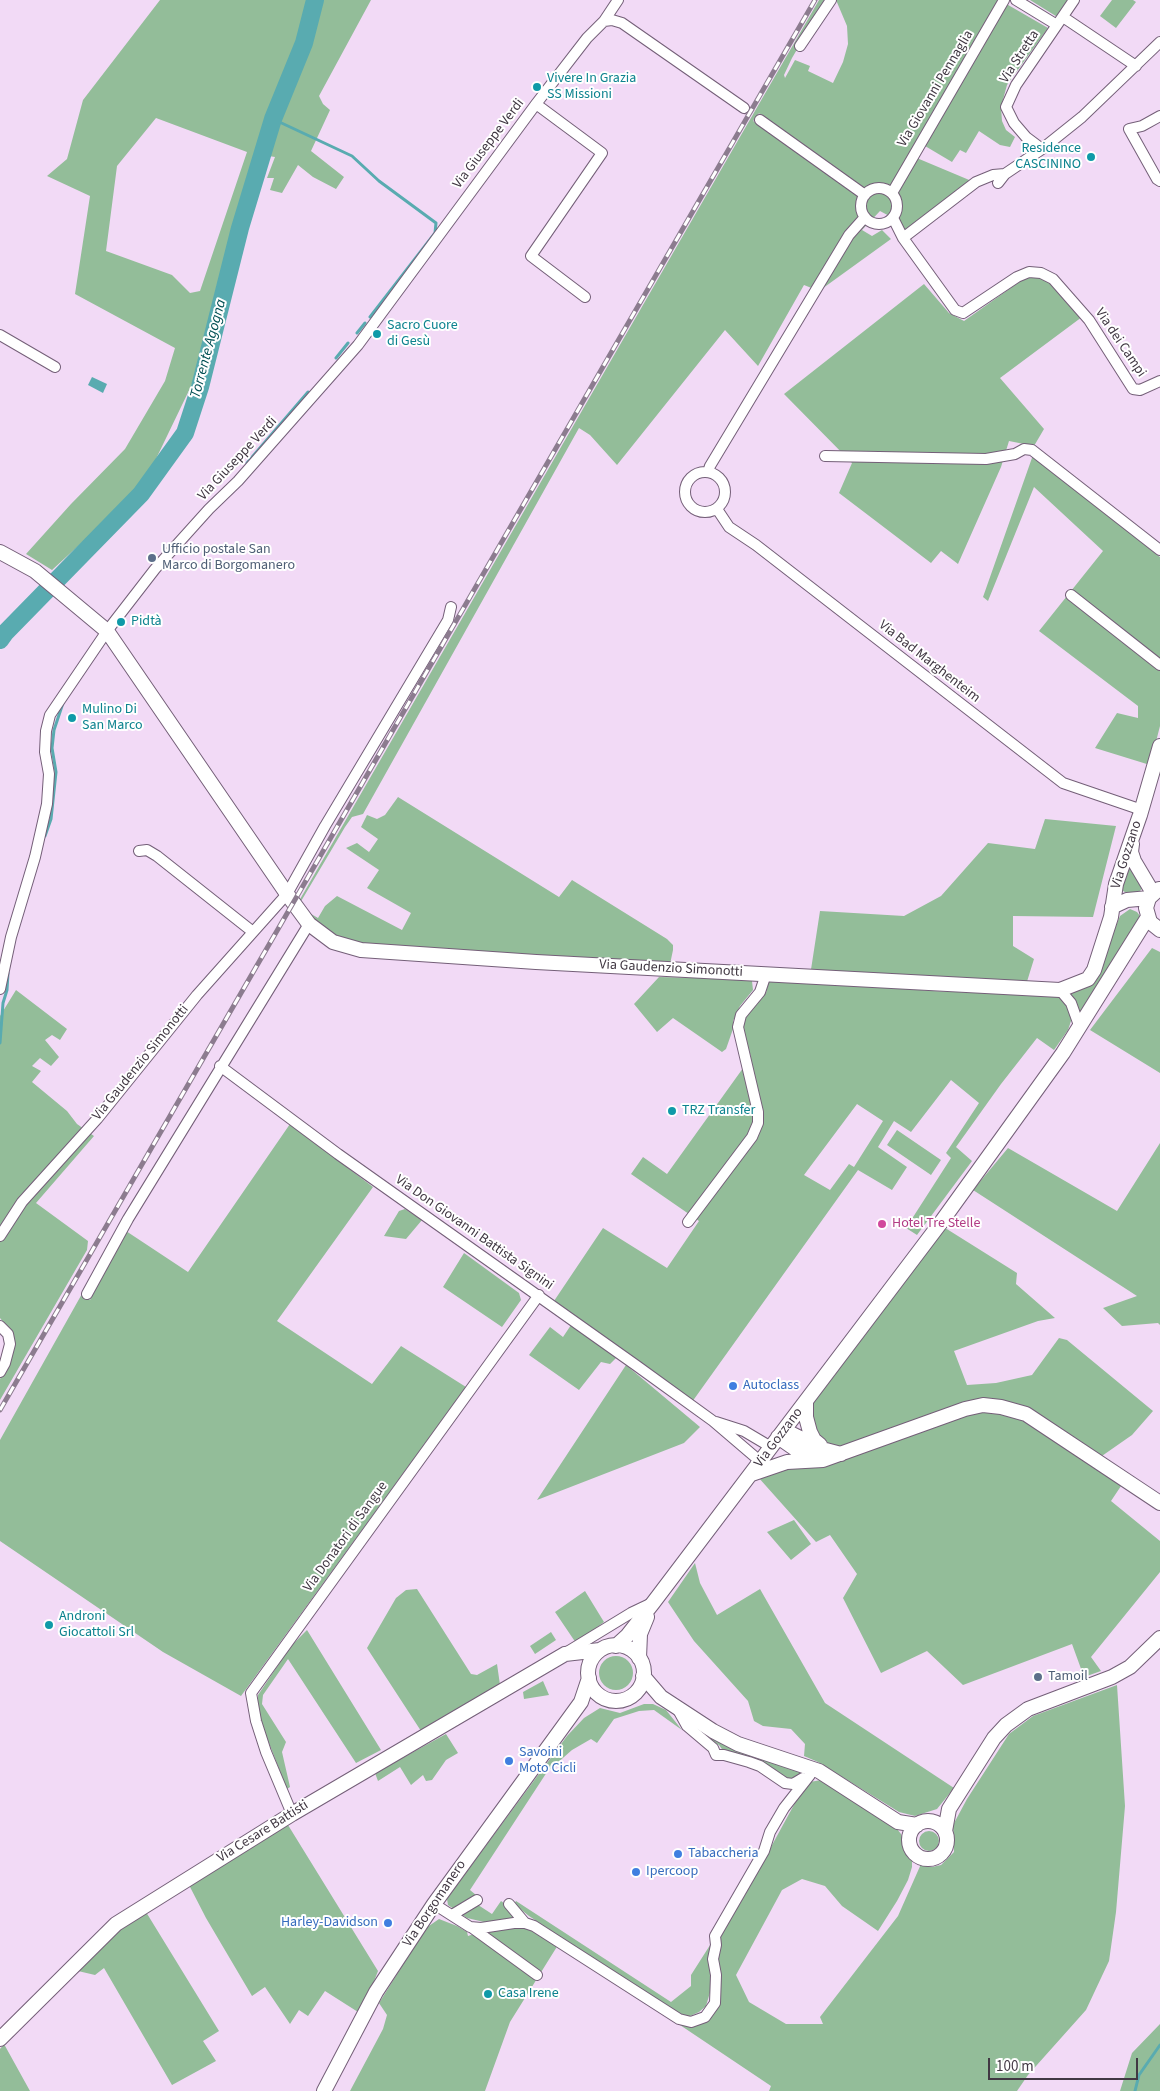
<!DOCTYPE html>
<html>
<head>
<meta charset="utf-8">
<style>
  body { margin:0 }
  #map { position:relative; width:1160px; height:2091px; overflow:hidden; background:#f2daf6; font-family:"Source Sans 3",sans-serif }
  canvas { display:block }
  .scale { position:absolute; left:988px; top:2058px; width:150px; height:22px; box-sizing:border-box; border:2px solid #413843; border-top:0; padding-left:6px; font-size:15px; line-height:18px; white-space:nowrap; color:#413843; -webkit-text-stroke:4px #fff; paint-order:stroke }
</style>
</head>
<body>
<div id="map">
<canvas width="1160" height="2091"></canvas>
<div class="scale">100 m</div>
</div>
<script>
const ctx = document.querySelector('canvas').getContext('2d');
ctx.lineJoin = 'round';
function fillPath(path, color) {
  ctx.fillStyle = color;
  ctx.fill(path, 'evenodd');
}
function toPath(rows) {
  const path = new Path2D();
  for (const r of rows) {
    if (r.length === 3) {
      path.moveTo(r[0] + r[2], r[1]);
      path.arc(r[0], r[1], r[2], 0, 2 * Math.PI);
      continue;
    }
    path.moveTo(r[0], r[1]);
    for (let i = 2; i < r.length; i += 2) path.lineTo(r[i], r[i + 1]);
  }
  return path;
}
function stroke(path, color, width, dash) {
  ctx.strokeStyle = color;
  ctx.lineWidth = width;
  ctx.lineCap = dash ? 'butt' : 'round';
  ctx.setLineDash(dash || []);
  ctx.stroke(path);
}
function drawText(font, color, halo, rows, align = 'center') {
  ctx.font = font + ' "Source Sans 3",sans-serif';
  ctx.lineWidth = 4;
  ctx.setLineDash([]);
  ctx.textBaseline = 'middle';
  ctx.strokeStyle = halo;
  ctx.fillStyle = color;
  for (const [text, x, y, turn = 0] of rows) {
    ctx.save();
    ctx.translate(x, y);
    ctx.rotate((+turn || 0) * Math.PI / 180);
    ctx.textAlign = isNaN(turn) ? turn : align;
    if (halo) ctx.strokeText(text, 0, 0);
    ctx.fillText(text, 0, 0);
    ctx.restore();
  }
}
const green = toPath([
  [160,0,371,0,319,96,323,104,330,110,311,151,344,177,336,189,313,177,298,165,282,193,270,190,274,178,267,178,275,157,256,154,217,285,195,378,154,463,126,502,52,570,26,554,71,504,125,449,165,381,175,348,75,294,90,196,47,176,67,159,83,100],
  [156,118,247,152,200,291,190,293,172,275,106,251,117,166],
  [819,0,826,0,792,58,784,75,785,78,795,60,810,66,808,71,833,83,843,62,848,44,847,26,836,0,1004,0,1003,2,1048,28,1007,85,1001,107,1002,121,1006,130,1015,137,1010,147,1000,145,979,131,966,153,960,150,952,162,920,143,912,156,974,182,904,236,893,218,880,211,862,230,872,236,882,230,891,239,819,291,804,285,758,366,725,330,617,465,590,435,579,428,363,814,352,817,345,827,300,903,299,901],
  [1030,0,1070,0,1059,18],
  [1112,0,1133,0,1136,2,1116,28,1100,16],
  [1036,276,1048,281,1066,297,1082,317,1000,378,1044,429,1034,446,1009,441,1001,467,958,564,941,551,931,563,839,493,852,463,784,394,924,284,949,313,964,321,1022,280],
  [1033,455,1160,557,1160,726,1150,765,1095,748,1117,713,1138,718,1138,706,1039,631,1103,551,1034,487,988,601,983,597],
  [398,797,559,897,572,880,667,939,673,945,673,950,669,969,333,942,306,911,318,918,325,906,337,896,402,930,411,913,367,888,379,870,346,848,357,843,369,852,378,839,361,827,367,815,377,819,385,815],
  [1045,819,1116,826,1093,917,1013,916,1013,946,1034,959,1025,988,810,976,820,911,904,916,941,896,988,843,1035,849],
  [1128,867,1131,867,1143,886,1141,890,1133,896,1123,891,1122,885],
  [1130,909,1137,912,1140,916,1138,927,1082,1016,1069,992,1096,974,1120,916],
  [1152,948,1160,952,1160,1073,1090,1030],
  [770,976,932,991,1059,996,1065,1000,1071,1012,1071,1021,1068,1030,1054,1050,1037,1038,1001,1084,956,1147,972,1161,917,1235,906,1228,951,1158,946,1153,979,1103,951,1080,911,1132,894,1121,878,1147,907,1167,892,1190,858,1170,692,1402,554,1301,603,1228,667,1268,699,1221,631,1174,643,1157,667,1174,751,1057,743,1030,745,1016,766,993],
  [857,1104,883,1121,854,1167,849,1164,830,1190,804,1175],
  [659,977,744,979,752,981,753,990,740,1006,733,1021,733,1029,726,1049,722,1052,673,1018,657,1032,634,1004],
  [16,990,67,1029,60,1040,52,1035,45,1040,59,1057,51,1066,40,1058,32,1066,41,1071,32,1082,67,1111,77,1124,94,1136,36,1203,88,1241,87,1250,0,1400,0,1379,8,1365,10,1331,0,1318,0,1016],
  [290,1124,373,1187,277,1321,372,1384,401,1346,466,1387,241,1696,163,1652,0,1541,0,1440,83,1292,90,1300,126,1231,188,1272],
  [897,1130,941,1160,931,1175,887,1145],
  [1160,1143,1160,1325,1158,1323,1122,1326,1103,1308,1137,1296,973,1190,1008,1148,1117,1211],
  [405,1209,422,1220,406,1239,384,1236,399,1211],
  [942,1226,1017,1273,1016,1284,1055,1318,1038,1321,954,1351,967,1385,996,1383,1032,1375,1059,1338,1067,1340,1153,1411,1132,1435,1099,1458,1007,1404,847,1448,831,1447,813,1432,811,1404],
  [464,1253,519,1293,521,1300,502,1327,443,1287],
  [571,1325,617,1357,610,1364,601,1362,579,1390,529,1355,550,1327,563,1337],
  [626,1365,700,1427,684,1443,537,1500],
  [973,1410,1019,1415,1037,1426,1121,1486,1111,1501,1160,1541,1160,1572,1091,1657,1101,1671,1084,1677,1072,1644,963,1685,927,1651,881,1673,843,1598,857,1574,830,1535,816,1542,758,1477],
  [794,1520,811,1544,791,1560,767,1532],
  [695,1563,700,1583,717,1615,760,1589,825,1703,954,1788,937,1809,915,1816,899,1812,818,1762,804,1756,805,1744,791,1729,763,1726,754,1721,748,1701,694,1641,668,1602],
  [417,1589,471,1674,477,1675,497,1664,500,1685,421,1731,367,1648,396,1598,406,1590],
  [585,1591,604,1622,576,1643,555,1612],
  [307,1630,381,1750,356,1763,288,1659,263,1695,262,1704,286,1742,282,1752,290,1787,287,1789,258,1715,258,1695,285,1655,284,1653],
  [551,1632,556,1640,535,1654,530,1646],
  [616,1673,17],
  [543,1681,549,1695,524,1699,523,1692],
  [1117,1685,1125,1806,1116,1912,1109,1961,1086,2010,1028,2075,1017,2091,769,2091,771,2086,677,2023,705,2021,713,2015,715,2011,720,1939,723,1931,742,1900,801,1792,810,1782,821,1780,894,1825,901,1834,906,1851,912,1860,912,1867,908,1880,897,1901,878,1931,842,1906,825,1886,802,1879,782,1890,736,1975,749,2002,786,2024,823,2024,820,2017,898,1916,921,1864,932,1867,941,1865,954,1852,953,1825,967,1799,1009,1734,1033,1716],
  [644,1704,653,1704,666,1710,682,1730,654,1710,639,1711,614,1719,597,1743,591,1739,572,1750,547,1772,470,1890,476,1895,472,1901,492,1914,501,1901,508,1906,518,1918,484,1922,467,1918,448,1905,447,1899,462,1878,567,1736,584,1718,600,1708,620,1713],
  [701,1730,724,1745,803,1773,789,1782,724,1752,719,1745,700,1733],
  [446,1734,458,1753,446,1760,432,1780,426,1781,423,1775,411,1785,400,1767,378,1781,375,1773],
  [288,1825,378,1971,371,1989,358,2012,325,1991,308,2016,299,2010,290,2024,265,1987,252,1996,206,1918,189,1885],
  [929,1841,10],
  [516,1901,671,2002,691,1986,691,1975,712,1942,709,1958,711,1989,706,2006,699,2012,688,2017,673,2012,529,1916,514,1904],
  [146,1912,219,2031,203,2041,216,2061,172,2085,104,1968,95,1975,78,1971,117,1931],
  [439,1919,457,1926,467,1932,468,1936,485,1930,502,1927,528,1927,558,1945,510,2022,485,2091,350,2091,383,2029,387,2015,379,2003,426,1928],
  [1160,2024,1160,2091,1120,2091,1132,2053],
  [4,2044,30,2091,0,2091,0,2049]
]);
const water = toPath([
  [92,377,107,384,103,393,88,385]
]);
const stream = toPath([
  [273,119,352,156,379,181,436,223,435,233,370,317],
  [357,333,365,323],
  [336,358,348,343],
  [247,463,308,392],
  [45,836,51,819,56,772,52,748,54,730,63,703],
  [0,1043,3,1003,7,990,8,973],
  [1135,2091,1139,2075,1160,2045]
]);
const river = toPath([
  [0,640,5,633,141,494,185,433,200,387,240,228,273,119,304,43,315,0]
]);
const streetTunnel = toPath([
  [744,108,760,120]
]);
const street = toPath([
  [1016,0,1057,25],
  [1063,17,1136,66],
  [604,21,612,20,622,23,744,108],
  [800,46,831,0],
  [536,104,602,153,531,256,585,297],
  [1160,116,1142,126,1129,129,1157,179,1160,181],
  [760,120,865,195],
  [1042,149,1026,137,1014,123,1006,107,1016,85,1074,0],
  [998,183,1005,174,1042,149,1082,117,1160,42],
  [879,206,18],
  [892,193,1004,0],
  [893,218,903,238,955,310,963,313,1017,277,1029,272,1041,273,1053,279,1089,320,1133,389,1140,390,1160,381],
  [903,238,976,182,993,175,1005,174],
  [0,335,55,367],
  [825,456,986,459,1015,454,1024,449,1032,450,1160,550],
  [705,492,20],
  [708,472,710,466,849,235,865,217],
  [717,509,729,527,756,545,1063,783,1142,810],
  [1071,595,1160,665],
  [139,851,147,850,157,856,253,932],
  [0,989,11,937,35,857,47,804,49,774,45,752,46,731,50,715,107,631,155,569,209,509,238,481,358,345,536,104,587,38,604,21,618,0],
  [1060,990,1071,1003,1080,1028],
  [220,1066,338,1154,637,1366,713,1421,761,1462],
  [688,1222,752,1137,758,1123,758,1112,738,1027,741,1015,760,992,766,974],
  [0,1236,22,1202,97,1119,197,995,287,894,325,826,448,620,451,607],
  [87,1294,128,1219,309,924],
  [0,1326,8,1334,10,1344,5,1363,0,1372],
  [716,1422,744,1431,771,1447],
  [567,1652,631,1613,652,1603],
  [677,1708,687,1726,713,1748,716,1755,724,1755,749,1762,760,1766,785,1783,793,1784,803,1778],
  [292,1814,266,1752,256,1721,251,1693,539,1295],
  [434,1904,470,1927,481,1928,514,1923,525,1923,534,1926,679,2019,691,2022,705,2017,715,2003,716,1975,713,1959,716,1945,715,1936,764,1851,770,1832,784,1808,810,1775],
  [509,1904,525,1923],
  [452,1915,477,1900],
  [471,1927,537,1975]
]);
const secondary = toPath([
  [0,552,35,571,107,631,287,894,309,924,333,942,361,950,536,962,1060,990,1088,979,1094,970,1111,917,1116,884,1140,815,1160,746],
  [1132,844,1131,852,1134,861,1153,893],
  [1159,889,1149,898,1146,908,1150,922,1160,930],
  [1112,907,1127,900,1149,898],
  [806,1401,806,1417,810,1432,814,1440,820,1445],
  [784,1430,822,1449,841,1454],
  [778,1437,801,1453,816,1459],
  [752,1474,787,1462,823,1460,965,1409,983,1405,1001,1407,1026,1414,1160,1503],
  [616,1673,28],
  [616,1646,627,1636,653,1603,942,1221,1063,1053,1148,917],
  [639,1658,640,1634,647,1617],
  [643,1676,661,1697,713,1731,738,1744,819,1771,898,1822,917,1825],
  [928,1840,19],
  [945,1831,949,1809,994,1738,1006,1725,1028,1709,1112,1677,1130,1667,1160,1638],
  [0,2039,116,1924,292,1814,565,1654,600,1650],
  [324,2091,376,1992,434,1904,581,1702,589,1678]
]);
const rail = toPath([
  [0,1410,815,0]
]);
const markers = [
  [537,87,5,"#0f9aa8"],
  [1091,157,5,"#0f9aa8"],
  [377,334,5,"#0f9aa8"],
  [152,558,5,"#5c6f8a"],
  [121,622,5,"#0f9aa8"],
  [72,718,5,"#0f9aa8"],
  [672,1111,5,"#0f9aa8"],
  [882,1224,5,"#d1479c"],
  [733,1386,5,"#3f7fe0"],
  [49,1625,5,"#0f9aa8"],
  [1038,1677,5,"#5c6f8a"],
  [509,1761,5,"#3f7fe0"],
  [678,1854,5,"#3f7fe0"],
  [636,1872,5,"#3f7fe0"],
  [388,1923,5,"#3f7fe0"],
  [488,1994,5,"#0f9aa8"]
];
const streetNames = [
  ["Via Stretta",1020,57,-57],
  ["Via Giovanni Pennaglia",936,89,-59],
  ["Via Giuseppe Verdi",489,144,-53],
  ["Via dei Campi",1120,343,56],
  ["Via Giuseppe Verdi",238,459,-47],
  ["Via Bad Marghenteim",929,662,38],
  ["Via Gozzano",1127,855,-72],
  ["Via Gaudenzio Simonotti",671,969,3],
  ["Via Gaudenzio Simonotti",141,1063,-51],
  ["Via Don Giovanni Battista Signini",474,1233,35],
  ["Via Gozzano",779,1438,-53],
  ["Via Donatori di Sangue",346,1537,-54],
  ["Via Cesare Battisti",263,1832,-32],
  ["Via Borgomanero",435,1904,-56]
];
const cultureNames = [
  ["Vivere In Grazia",547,79],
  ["SS Missioni",547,95],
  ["Residence",1081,149,"right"],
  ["CASCININO",1081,165,"right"],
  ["Sacro Cuore",387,326],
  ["di Gesù",387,342],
  ["Pidtà",131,622],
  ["Mulino Di",82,710],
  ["San Marco",82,726],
  ["TRZ Transfer",682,1111],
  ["Androni",59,1617],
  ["Giocattoli Srl",59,1633],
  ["Casa Irene",498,1994]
];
const serviceNames = [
  ["Ufficio postale San",162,550],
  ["Marco di Borgomanero",162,566],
  ["Tamoil",1048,1677]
];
const hotelNames = [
  ["Hotel Tre Stelle",892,1224]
];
const shopNames = [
  ["Autoclass",743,1386],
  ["Savoini",519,1753],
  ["Moto Cicli",519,1769],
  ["Tabaccheria",688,1854],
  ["Ipercoop",646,1872],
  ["Harley-Davidson",378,1923,"right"]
];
const waterNames = [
  ["Torrente Agogna",209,349,-75]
];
fillPath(green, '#93bd99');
fillPath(water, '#59abb0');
stroke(stream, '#59abb0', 3);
stroke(river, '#59abb0', 18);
stroke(streetTunnel, '#cfbad2', 10, [10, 5]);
stroke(street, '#745f78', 12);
stroke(secondary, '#745f78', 16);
stroke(street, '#fff', 10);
stroke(secondary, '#fff', 14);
stroke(rail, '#8c7c8f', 5);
stroke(rail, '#fff', 3, [9]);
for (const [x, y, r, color] of markers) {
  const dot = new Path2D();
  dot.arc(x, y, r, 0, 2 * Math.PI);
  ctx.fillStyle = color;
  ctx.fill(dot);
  stroke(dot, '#fff', 2);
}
drawText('14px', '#413843', '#fff', streetNames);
drawText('14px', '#0d838f', '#fff', cultureNames, 'left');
drawText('14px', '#4e5e75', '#fff', serviceNames, 'left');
drawText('14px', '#b23c85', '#fff', hotelNames, 'left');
drawText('14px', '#366cbe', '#fff', shopNames, 'left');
drawText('italic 15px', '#004f53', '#fff', waterNames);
</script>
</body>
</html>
